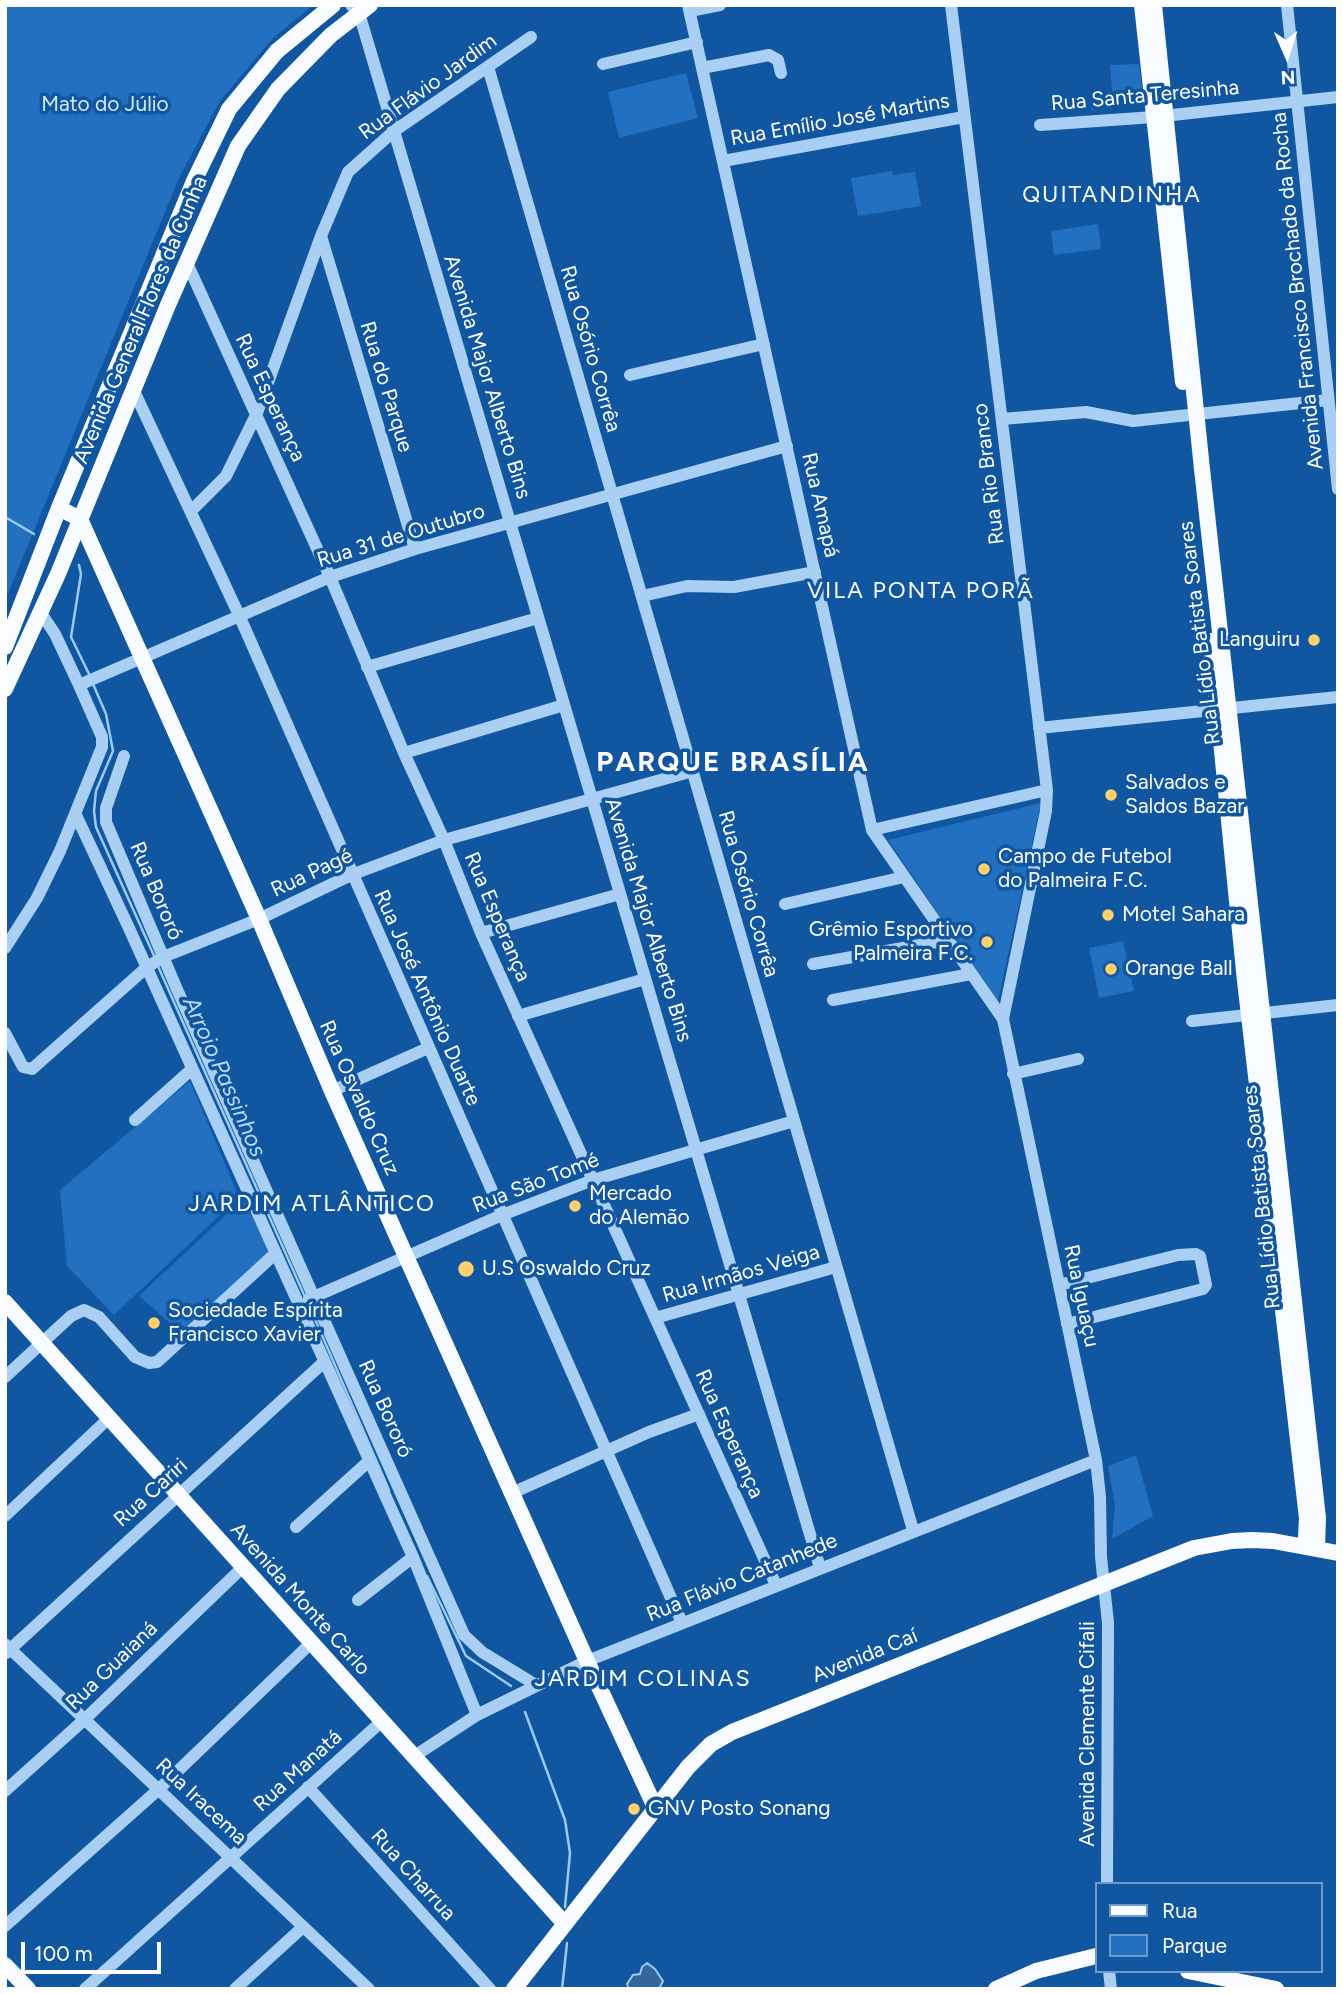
<!DOCTYPE html>
<html>
<head>
<meta charset="utf-8">
<style>
  body { margin:0 }
  #map { position:relative; width:1343px; height:1994px; overflow:hidden; background:#1156a1; font-family:Figtree,sans-serif }
  canvas { display:block }
  .frame { position:absolute; inset:0; border:7px solid #fff; pointer-events:none }
  .legend { position:absolute; left:1095px; top:1882px; width:228px; height:91px; box-sizing:border-box; background:#1156a1; border:2px solid #709ac7; margin:0; padding:9px 12px; list-style:none; font-size:21px; color:#fff }
  .legend li { display:flex; align-items:center; gap:14px; height:35px }
  .legend b { width:35px; border:2px solid #709ac7 }
  .north { position:absolute; left:1252px; top:21px; width:70px; height:70px; -webkit-text-stroke:5px #1156a1; paint-order:stroke; rotate:177deg; font-size:19px; font-weight:700; line-height:28px; text-align:center; color:#fff }
  .north::after { content:''; display:block; margin:auto; width:24px; height:32px; background:#fff; clip-path:polygon(50% 0,100% 100%,50% 72%,0 100%) }
  .scale { position:absolute; left:21px; top:1942px; width:140px; height:32px; box-sizing:border-box; border:4px solid #fff; border-top:0; padding-left:9px; font-size:21px; line-height:24px; white-space:nowrap; color:#fff; -webkit-text-stroke:5px #1156a1; paint-order:stroke }
</style>
</head>
<body>
<div id="map">
<canvas width="1343" height="1994"></canvas>
<div class="frame"></div>
<ul class="legend">
<li><b style="height:9px;background:#f8fbff"></b>Rua</li>
<li><b style="height:19px;background:#2470c0"></b>Parque</li>
</ul>
<div class="north">N</div>
<div class="scale">100 m</div>
</div>
<script>
const ctx = document.querySelector('canvas').getContext('2d');
ctx.lineJoin = 'round';
function fillPath(path, color) {
  ctx.fillStyle = color;
  ctx.fill(path, 'evenodd');
}
function toPath(rows) {
  const path = new Path2D();
  for (const r of rows) {
    path.moveTo(r[0], r[1]);
    for (let i = 2; i < r.length; i += 2) path.lineTo(r[i], r[i + 1]);
  }
  return path;
}
function stroke(path, color, width, dash) {
  ctx.strokeStyle = color;
  ctx.lineWidth = width;
  ctx.lineCap = dash ? 'butt' : 'round';
  ctx.setLineDash(dash || []);
  ctx.stroke(path);
}
function drawText(font, color, halo, rows, align = 'center') {
  ctx.font = font + ' Figtree,sans-serif';
  ctx.lineWidth = 7;
  ctx.setLineDash([]);
  ctx.textBaseline = 'middle';
  ctx.strokeStyle = halo;
  ctx.fillStyle = color;
  for (const [text, x, y, turn = 0] of rows) {
    ctx.save();
    ctx.translate(x, y);
    ctx.rotate((+turn || 0) * Math.PI / 180);
    ctx.textAlign = isNaN(turn) ? turn : align;
    if (halo) ctx.strokeText(text, 0, 0);
    ctx.fillText(text, 0, 0);
    ctx.restore();
  }
}
const green = toPath([
  [5,5,313,5,272,39,220,101,179,178,5,601],
  [1139,64,1144,104,1091,110,1091,104,1113,103,1110,65],
  [686,73,698,118,619,138,608,92],
  [892,171,893,175,915,172,921,206,858,216,851,178],
  [1098,224,1101,249,1054,255,1051,231],
  [1041,803,998,1001,888,840],
  [1123,941,1134,991,1099,998,1089,948],
  [190,1081,239,1197,114,1315,67,1266,60,1190],
  [243,1199,270,1252,180,1332,139,1296],
  [1136,1455,1153,1516,1112,1539,1115,1505,1108,1466]
]);
const water = toPath([
  [647,1963,655,1969,663,1981,659,1989,629,1989,627,1984,633,1975,640,1974,642,1967,647,1963]
]);
const stream = toPath([
  [5,517,34,534],
  [79,565,81,574,71,637,89,674],
  [93,684,106,714,113,751,96,791,94,811,96,827,155,958],
  [157,964,305,1297],
  [308,1303,389,1490],
  [427,1576,466,1656,511,1686],
  [525,1712,565,1820,570,1853,565,1907],
  [562,1989,567,1943]
]);
const minor = toPath([
  [351,5,359,13,820,1568],
  [688,5,872,830,1003,1019],
  [951,5,1047,790,1046,811,1003,1019,1096,1460,1100,1497,1101,1557,1108,1623,1107,1884],
  [1287,5,1338,489],
  [690,11,720,5],
  [603,64,697,42],
  [488,67,913,1530],
  [702,68,769,55,778,60,781,73],
  [1040,125,1154,117,1338,97],
  [723,161,964,117],
  [321,236,415,549],
  [187,263,330,577,404,753,444,840,481,933,776,1585],
  [630,375,764,344],
  [134,391,239,615,682,1623],
  [1002,419,1086,412,1133,421,1328,400],
  [191,511,226,476,257,413,321,236,348,172,394,131,531,37],
  [642,596,687,586,734,587,815,572],
  [367,667,538,618],
  [79,685,330,577,415,549,787,446],
  [1039,728,1338,697],
  [404,753,564,705],
  [124,756,106,808,106,822,176,987,464,1635,482,1652,536,1685],
  [76,815,128,926,413,1557,477,1715],
  [872,830,1047,790],
  [785,904,904,877],
  [481,933,620,894],
  [5,948,37,898,60,851,102,747,102,737,79,685,55,634,41,613],
  [813,964,948,940],
  [833,1000,971,974],
  [518,1016,645,979],
  [1192,1021,1338,1005],
  [5,1033,23,1067,32,1069,146,968,163,957,259,919,351,875,444,840,693,771],
  [1013,1074,1078,1059],
  [332,1091,428,1048],
  [135,1120,192,1069],
  [1059,1285,1178,1255,1196,1254,1200,1256,1206,1285,1203,1289,1067,1324],
  [309,1299,502,1215,593,1180,794,1121],
  [655,1318,836,1267],
  [5,1377,71,1316,84,1310,99,1317,135,1357,149,1363,157,1362,276,1253],
  [512,1493,649,1432,699,1414],
  [5,1516,108,1419],
  [296,1527,369,1461],
  [358,1600,413,1557],
  [5,1644,369,1989],
  [6,1653,324,1362],
  [413,1757,477,1715,587,1661,1096,1460],
  [308,1787,490,1989],
  [5,1791,85,1719,243,1567],
  [5,1926,159,1789,311,1643],
  [1109,1971,1111,1989],
  [85,1989,381,1722],
  [235,1989,303,1927]
]);
const major = toPath([
  [1142,5,1183,382],
  [1154,5,1202,469,1318,1518,1317,1548],
  [59,508,80,519,259,919,332,1091,587,1661,655,1807],
  [1211,641,1245,981,1307,1518,1306,1537],
  [5,647,59,508,194,181,229,109,277,51,333,5],
  [5,689,58,574,168,305,238,146,278,89,331,35,370,5],
  [5,1302,564,1923],
  [5,1965,28,1989],
  [1188,1971,1276,1989],
  [514,1989,688,1767,711,1744,732,1732,1194,1548,1232,1541,1252,1540,1273,1541,1338,1553],
  [996,1989,1036,1971,1096,1956]
]);
const markers = [
  [1314,640,7,"#ffd06e"],
  [1111,795,7,"#ffd06e"],
  [984,869,7,"#ffd06e"],
  [1108,915,7,"#ffd06e"],
  [987,942,7,"#ffd06e"],
  [1111,969,7,"#ffd06e"],
  [575,1206,7,"#ffd06e"],
  [466,1269,9,"#ffd06e"],
  [154,1323,7,"#ffd06e"],
  [634,1809,7,"#ffd06e"]
];
const streetNames = [
  ["Rua Flávio Jardim",428,87,-36],
  ["Rua Santa Teresinha",1145,96,-5],
  ["Rua Emílio José Martins",840,120,-10],
  ["Avenida Francisco Brochado da Rocha",1298,291,-96],
  ["Avenida General Flores da Cunha",141,320,-67],
  ["Rua Osório Corrêa",590,349,74],
  ["Avenida Major Alberto Bins",487,377,73],
  ["Rua do Parque",386,387,73],
  ["Rua Esperança",270,398,65],
  ["Rua Rio Branco",989,474,-97],
  ["Rua Amapá",820,505,77],
  ["Rua 31 de Outubro",401,536,-17],
  ["Rua Lídio Batista Soares",1200,633,-97],
  ["Rua Pagé",312,873,-25],
  ["Rua Bororó",156,891,67],
  ["Rua Osório Corrêa",748,894,74],
  ["Rua Esperança",497,917,67],
  ["Avenida Major Alberto Bins",648,920,73],
  ["Rua José Antônio Duarte",427,998,66],
  ["Rua Osvaldo Cruz",359,1098,66],
  ["Rua São Tomé",536,1183,-21],
  ["Rua Lídio Batista Soares",1262,1197,-96],
  ["Rua Irmãos Veiga",741,1274,-16],
  ["Rua Iguaçu",1081,1296,78],
  ["Rua Bororó",385,1409,66],
  ["Rua Esperança",729,1434,66],
  ["Rua Cariri",151,1493,-42],
  ["Rua Flávio Catanhede",742,1578,-22],
  ["Avenida Monte Carlo",300,1599,48],
  ["Avenida Caí",865,1656,-22],
  ["Rua Guaianá",112,1666,-44],
  ["Avenida Clemente Cifali",1088,1734,-90],
  ["Rua Manatá",298,1771,-42],
  ["Rua Iracema",201,1802,43],
  ["Rua Charrua",413,1875,48]
];
const parkNames = [
  ["Mato do Júlio",105,105]
];
const poiNames = [
  ["Languiru",1300,640,"right"],
  ["Salvados e",1125,783],
  ["Saldos Bazar",1125,807],
  ["Campo de Futebol",998,857],
  ["do Palmeira F.C.",998,881],
  ["Motel Sahara",1122,915],
  ["Grêmio Esportivo",973,930,"right"],
  ["Palmeira F.C.",973,954,"right"],
  ["Orange Ball",1125,969],
  ["Mercado",589,1194],
  ["do Alemão",589,1218],
  ["U.S Oswaldo Cruz",482,1269],
  ["Sociedade Espírita",168,1311],
  ["Francisco Xavier",168,1335],
  ["GNV Posto Sonang",648,1809]
];
const neighbourhoodNames = [
  ["QUITANDINHA",1112,195],
  ["VILA PONTA PORÃ",921,591],
  ["JARDIM ATLÂNTICO",312,1204],
  ["JARDIM COLINAS",643,1679]
];
const waterNames = [
  ["Arroio Passinhos",224,1077,66]
];
const districtNames = [
  ["PARQUE BRASÍLIA",733,763]
];
fillPath(green, '#2470c0');
fillPath(water, '#34659b');
stroke(water, '#9ccaf8', 2);
stroke(stream, '#9ccaf8', 2.5);
stroke(minor, '#aacff5', 12);
stroke(major, '#f8fbff', 16);
for (const [x, y, r, color] of markers) {
  const dot = new Path2D();
  dot.arc(x, y, r, 0, 2 * Math.PI);
  ctx.fillStyle = color;
  ctx.fill(dot);
  stroke(dot, '#1156a1', 2.5);
}
drawText('21px', '#fff', '#1156a1', streetNames);
drawText('21px', '#d3e8fe', '#1156a1', parkNames);
drawText('21px', '#fff', '#1156a1', poiNames, 'left');
ctx.letterSpacing = '2px';
drawText('23px', '#fff', '#1156a1', neighbourhoodNames);
ctx.letterSpacing = '0px';
drawText('italic 23px', '#b7d9fb', '#1156a1', waterNames);
ctx.letterSpacing = '2px';
drawText('bold 28px', '#fff', '#1156a1', districtNames);
ctx.letterSpacing = '0px';
</script>
</body>
</html>
